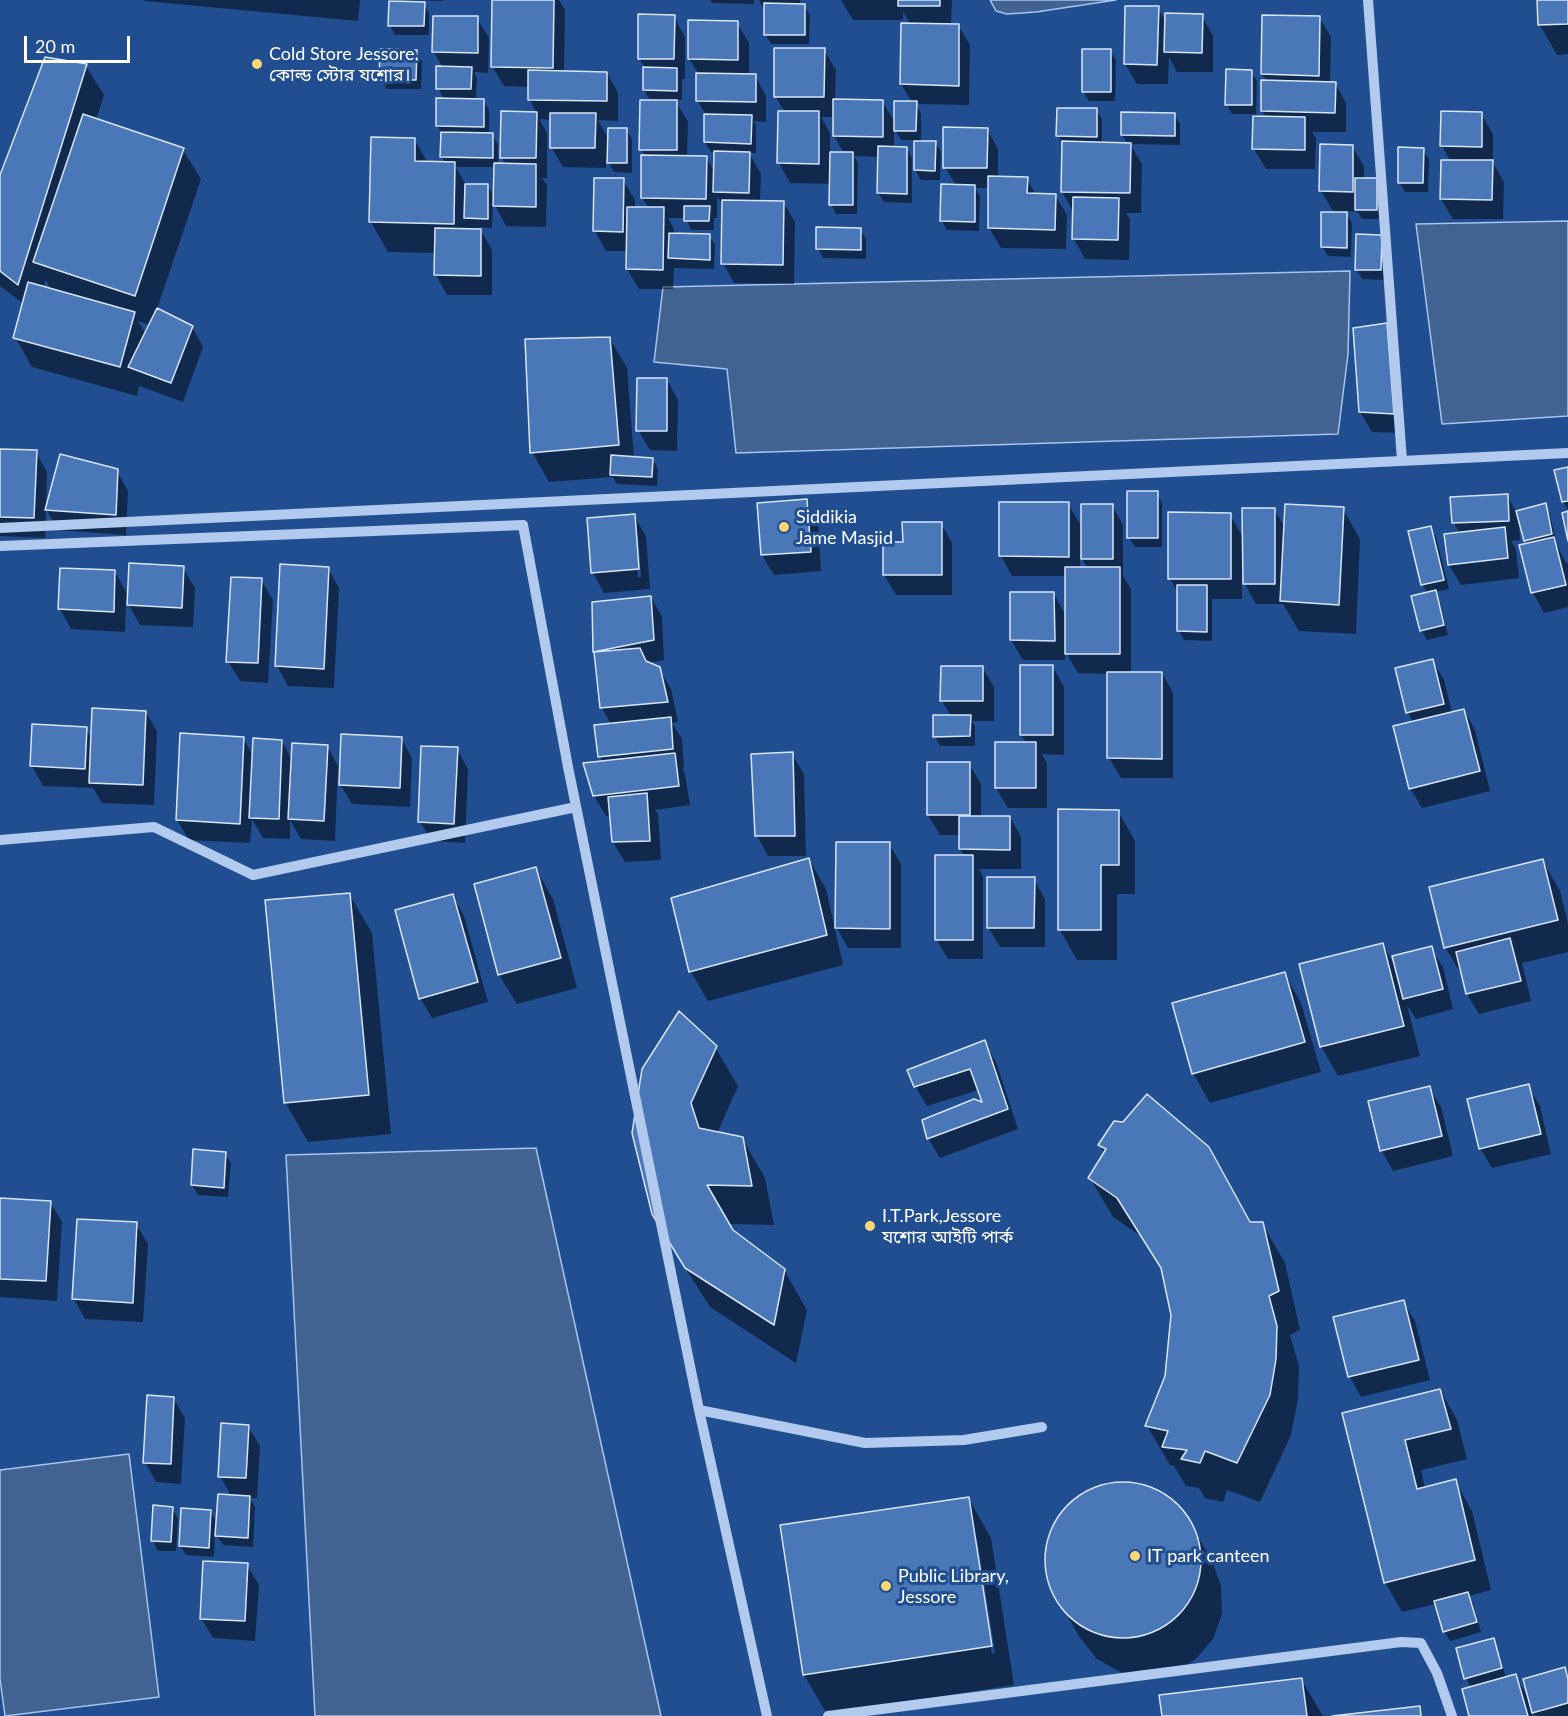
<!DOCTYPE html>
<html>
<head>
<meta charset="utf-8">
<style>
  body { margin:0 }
  #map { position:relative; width:1568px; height:1716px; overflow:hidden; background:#214e90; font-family:Lato,sans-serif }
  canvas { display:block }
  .scale { position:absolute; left:24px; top:36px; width:106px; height:27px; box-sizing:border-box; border:3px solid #fff; border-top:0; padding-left:8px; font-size:18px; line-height:21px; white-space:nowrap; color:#fff; -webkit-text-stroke:4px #214e90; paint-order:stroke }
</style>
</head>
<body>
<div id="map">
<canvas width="1568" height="1716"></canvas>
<div class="scale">20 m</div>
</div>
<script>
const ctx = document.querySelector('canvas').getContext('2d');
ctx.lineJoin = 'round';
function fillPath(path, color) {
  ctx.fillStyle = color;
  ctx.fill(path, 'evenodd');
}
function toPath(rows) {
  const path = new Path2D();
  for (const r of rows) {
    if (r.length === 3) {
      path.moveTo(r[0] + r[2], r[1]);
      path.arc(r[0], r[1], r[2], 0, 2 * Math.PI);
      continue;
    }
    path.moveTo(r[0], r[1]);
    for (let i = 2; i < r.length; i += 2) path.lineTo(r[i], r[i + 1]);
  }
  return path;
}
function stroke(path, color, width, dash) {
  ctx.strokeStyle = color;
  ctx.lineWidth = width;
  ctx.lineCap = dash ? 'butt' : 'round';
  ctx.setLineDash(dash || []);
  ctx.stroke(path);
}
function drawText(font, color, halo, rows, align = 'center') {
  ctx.font = font + ' Lato,"Noto Sans Bengali",sans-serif';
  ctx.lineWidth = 6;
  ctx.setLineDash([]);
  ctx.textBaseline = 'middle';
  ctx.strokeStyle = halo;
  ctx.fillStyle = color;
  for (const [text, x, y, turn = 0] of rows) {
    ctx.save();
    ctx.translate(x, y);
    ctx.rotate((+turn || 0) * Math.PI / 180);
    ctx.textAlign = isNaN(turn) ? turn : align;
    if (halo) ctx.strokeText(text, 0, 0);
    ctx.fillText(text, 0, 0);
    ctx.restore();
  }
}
const water = toPath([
  [990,0,1116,0,1036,12,1007,14,996,11,990,0],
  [1568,221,1568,416,1442,424,1416,224,1568,221],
  [1350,271,1348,354,1338,434,736,453,727,369,654,362,663,287,1350,271],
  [536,1148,661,1716,315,1716,286,1155,536,1148],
  [129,1454,159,1697,5,1716,0,1679,0,1470,129,1454]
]);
const shadow = toPath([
  [144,0,360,0,358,21,145,1],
  [406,0,443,0,443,1],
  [493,0,617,0,559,0,565,10,564,72,607,73,618,93,618,121,598,120,609,140,626,129,632,139,632,173,614,172,606,158,606,168,563,167,551,147,552,120,539,119,547,133,547,178,542,178,547,185,546,227,506,226,493,202,492,228,479,227,492,250,492,295,447,295,436,275,436,253,388,252,371,222,414,139,428,163,445,163,442,157,442,134,437,126,444,99,438,88,443,68,434,52,477,18,489,38,488,73,474,72,477,78,476,100,483,100,489,110,489,135,492,135,498,144,498,165,506,165,502,158,502,113,537,113,529,99,530,87,504,86,492,66],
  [456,167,495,167,495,198,487,185,466,185],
  [710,0,754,0,754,4,712,3],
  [759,0,800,0,800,5,804,5,810,15,809,44,771,44,765,34,765,12],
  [841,0,952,0,951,25,958,25,970,45,969,105,916,104,921,113,921,142,935,142,941,152,940,180,921,180,915,170,915,140,901,140,894,128,894,148,906,148,912,158,912,203,884,202,878,193,879,157,854,156,858,163,857,214,836,214,831,204,831,184,790,183,779,163,785,112,775,96,824,50,836,70,835,100,882,101,896,124,912,103,901,84,903,24,911,24,903,12,903,20,853,20],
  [821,117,834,117,834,136,844,153,830,153,830,133],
  [1539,0,1568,0,1568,54,1557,55,1540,25],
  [424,4,429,13,429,35,395,35,390,26],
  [1158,8,1166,23,1202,16,1213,36,1213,72,1177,72,1169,57,1168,84,1137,84,1125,64],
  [674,17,685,37,685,79,682,79,682,100,675,100,688,122,687,157,706,157,715,173,716,152,711,152,705,142,706,115,697,100,698,73,689,59,737,23,749,43,749,76,755,76,766,96,766,122,754,121,756,126,756,153,749,153,761,174,760,202,783,202,795,222,794,284,734,283,723,263,724,207,717,196,717,218,714,218,714,230,691,230,686,218,668,218,674,229,674,235,709,235,715,245,714,269,674,268,673,289,639,289,627,269,628,251,606,251,595,231,623,180,635,200,635,208,649,209,642,197,645,156,641,149,651,102,644,90,645,68,639,58],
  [1319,17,1331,37,1330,83,1335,83,1346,103,1346,132,1312,132,1316,138,1315,169,1266,169,1254,149,1255,114,1232,114,1226,104,1251,71,1257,81,1256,117,1266,117,1262,111,1267,82,1262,74],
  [416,51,422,61,421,89,387,89,381,79],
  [1110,51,1116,60,1115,101,1089,101,1083,91],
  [86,66,104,95,96,120,183,150,201,179,157,309,192,327,203,347,183,402,139,386,137,396,32,367,15,337,24,304,0,286,0,179],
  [46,280,51,290,43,288],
  [138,321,150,325,146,334],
  [1096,110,1102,119,1102,144,1128,144,1122,135,1174,114,1180,124,1180,145,1130,144,1142,164,1141,213,1126,213,1130,219,1129,260,1085,259,1074,239,1074,213,1062,192,1063,144,1058,135],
  [1481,114,1493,134,1493,163,1504,182,1503,219,1453,219,1441,199,1450,161,1442,146],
  [987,129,998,149,998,178,1027,179,1036,195,1055,195,1067,215,1066,249,1001,248,989,228,990,188,975,188,980,196,979,231,947,230,942,221,956,186,945,167],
  [1322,146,1352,146,1364,166,1364,180,1376,180,1381,219,1362,219,1358,212,1345,211,1352,223,1351,257,1328,256,1322,247,1334,213,1321,191],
  [1423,150,1429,159,1428,192,1405,192,1399,182],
  [860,229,866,239,866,259,823,258,818,248],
  [1381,237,1386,280,1362,279,1357,270],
  [1355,329,1404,433,1372,432,1360,412],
  [610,339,627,368,634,458,652,459,658,469,657,486,617,484,613,477,549,482,532,452],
  [667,380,678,400,677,451,650,450,638,430],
  [0,450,36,452,47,472,46,506,117,471,128,491,126,535,58,530,46,509,45,538,0,536],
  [1568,468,1568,510,1563,502],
  [1157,493,1162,503,1162,547,1135,547,1129,537],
  [1507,495,1516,512,1545,505,1550,515,1557,545,1566,563,1568,563,1568,607,1544,613,1533,593,1521,546,1527,544,1520,522,1519,522,1520,540,1511,541,1516,549,1519,578,1461,585,1449,565,1460,534,1454,523,1452,498],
  [806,501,818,521,821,571,774,575,762,555],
  [1068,504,1082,527,1112,505,1123,525,1123,576,1131,589,1131,673,1162,673,1173,693,1173,778,1121,778,1109,758,1109,674,1078,673,1065,651,1065,660,1023,660,1011,640,1054,594,1066,616,1066,576,1012,576,1001,556],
  [1080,555,1088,569,1080,569],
  [1274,509,1285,528,1343,509,1360,539,1356,634,1299,631,1283,604,1256,604,1242,579,1242,599,1212,599,1212,641,1184,640,1179,631,1179,594,1170,579,1230,515,1244,539],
  [634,516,646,536,650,589,604,593,593,573],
  [635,535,638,535,641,577,638,577],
  [941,523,952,543,952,595,896,595,884,575,904,544],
  [1430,528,1436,537,1449,589,1435,592,1440,602,1448,635,1427,640,1421,630,1428,594,1423,585],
  [183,568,195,588,193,627,140,625,126,600,125,632,71,629,60,609,115,572,129,597],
  [328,568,339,588,334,688,288,686,277,666],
  [261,580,273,600,268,683,240,681,228,661],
  [651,597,662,617,664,660,648,663,659,669,671,689,678,722,672,723,682,739,684,769,682,769,685,774,690,805,655,810,658,814,661,860,625,862,613,842,611,815,606,816,594,796,603,762,600,757,611,724,602,708,594,652,593,603],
  [1432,660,1444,680,1452,713,1464,710,1475,730,1490,791,1422,808,1410,788,1413,722,1408,713,1397,669],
  [982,667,994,687,994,721,972,721,975,726,975,746,940,746,935,736,951,716,942,701],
  [1053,667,1064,687,1064,755,1042,754,1047,763,1047,808,1008,808,996,788,1026,743,1021,734],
  [146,712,157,732,154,805,102,803,93,788,43,786,32,766,86,729,92,739],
  [181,735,243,738,254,757,282,741,292,760,327,746,338,766,335,841,301,839,290,820,290,839,263,838,252,819,250,843,189,840,177,820],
  [401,738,412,758,410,807,352,804,340,784],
  [457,749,468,769,465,843,431,841,420,821],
  [792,754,804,774,806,856,768,856,757,836],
  [928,764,969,764,981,784,981,818,1010,817,1021,837,1021,869,979,869,983,877,983,959,948,959,936,939,965,857,960,849,960,835,940,835,928,815],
  [1118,811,1135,841,1135,894,1117,894,1117,960,1077,960,1060,930],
  [889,844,901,864,901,948,848,948,837,928],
  [809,859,826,889,843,965,708,1001,691,972,673,899],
  [1543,861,1560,891,1568,924,1568,952,1522,963,1531,1001,1479,1014,1467,994,1463,977,1445,947],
  [536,869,553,899,577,988,517,1004,499,975],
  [1034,879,1045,899,1045,947,1000,947,988,927],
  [349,894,372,933,391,1134,308,1142,285,1102],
  [453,896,464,916,488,1002,432,1018,420,998],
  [1383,945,1396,968,1431,948,1443,967,1453,1009,1416,1019,1407,1005,1420,1056,1338,1076,1321,1046],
  [1284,973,1301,1003,1321,1072,1210,1103,1193,1073],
  [984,1042,996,1062,1018,1129,940,1158,928,1138,984,1104,979,1090,927,1106,915,1086],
  [715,1047,738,1086,717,1133,742,1138,765,1178,774,1225,728,1224,732,1231,784,1270,807,1310,796,1363,710,1307,676,1253,644,1069],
  [1528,1086,1540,1106,1551,1154,1492,1168,1480,1148],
  [1429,1088,1441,1107,1453,1156,1393,1171,1382,1151,1369,1102],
  [1100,1145,1250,1224,1262,1223,1285,1263,1300,1330,1290,1335,1299,1366,1298,1399,1291,1435,1260,1502,1227,1490,1223,1502,1205,1498,1199,1488,1186,1486,1174,1466,1170,1465,1147,1426,1166,1377,1172,1315,1163,1271,1142,1237,1113,1217,1090,1178,1105,1154],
  [225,1153,231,1163,228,1197,198,1195,192,1185],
  [0,1199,50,1202,62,1222,57,1301,0,1297],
  [136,1224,148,1244,143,1322,85,1319,74,1299],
  [1403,1302,1415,1321,1430,1380,1361,1397,1350,1377,1335,1318],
  [1440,1390,1457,1420,1467,1459,1421,1470,1425,1488,1455,1481,1472,1511,1491,1590,1469,1596,1473,1603,1481,1632,1450,1641,1444,1631,1436,1604,1402,1612,1385,1582,1344,1414],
  [173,1398,185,1418,181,1484,156,1482,145,1462],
  [248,1426,260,1446,257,1498,250,1498,255,1507,253,1547,223,1545,215,1532,214,1557,186,1555,180,1545,210,1511,218,1524,231,1496,220,1476],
  [1122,1483,1149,1487,1172,1501,1189,1521,1212,1561,1221,1586,1222,1614,1213,1639,1196,1659,1172,1673,1146,1677,1120,1672,1097,1659,1080,1638,1057,1598,1047,1573,1047,1547,1056,1521,1073,1501,1096,1487],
  [969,1499,991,1538,1014,1685,827,1714,804,1675],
  [974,1538,977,1538,995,1653,992,1654],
  [172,1508,178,1518,176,1551,158,1551,153,1541],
  [247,1565,259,1585,255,1641,213,1638,201,1618],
  [1493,1640,1498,1650,1506,1678,1515,1676,1529,1699,1564,1669,1568,1675,1568,1716,1535,1716,1532,1710,1532,1716,1471,1716,1471,1688,1466,1678,1458,1649],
  [1301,1679,1323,1716,1163,1716]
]);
const building = toPath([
  [492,0,554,0,553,68,491,67,492,0],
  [898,0,940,0,940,6,898,6,898,0],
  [1537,0,1568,0,1568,24,1538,25,1537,0],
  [389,1,425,2,424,26,388,26,389,1],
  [764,3,805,4,805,35,764,35,764,3],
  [1125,6,1159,6,1157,65,1124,64,1125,6],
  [1165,13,1203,14,1202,53,1164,52,1165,13],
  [638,14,675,15,674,59,638,59,638,14],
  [1262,15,1320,16,1319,76,1261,74,1262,15],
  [433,16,478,16,478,53,432,52,433,16],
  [688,20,738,21,738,60,688,59,688,20],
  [901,23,959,24,959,86,900,84,901,23],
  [774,48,825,48,824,97,774,97,774,48],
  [380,49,417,50,416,80,379,80,380,49],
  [1082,49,1111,49,1111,92,1082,92,1082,49],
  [45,57,87,64,18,285,0,271,0,175,45,57],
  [436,66,472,67,471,89,436,89,436,66],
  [643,67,677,68,677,91,643,90,643,67],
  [1226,69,1252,70,1252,105,1225,105,1226,69],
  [528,70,607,72,607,101,528,100,528,70],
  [696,73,756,74,756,102,696,101,696,73],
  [1261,80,1336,82,1335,113,1261,111,1261,80],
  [436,98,484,99,484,127,436,126,436,98],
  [833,99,883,100,883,137,833,136,833,99],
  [640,100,677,100,677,150,639,150,640,100],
  [894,101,917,101,916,131,894,131,894,101],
  [1057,108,1097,108,1097,137,1056,136,1057,108],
  [501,111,537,112,536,158,500,158,501,111],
  [778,111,819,111,819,164,777,163,778,111],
  [1441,111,1482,112,1482,147,1440,146,1441,111],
  [1121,112,1175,113,1175,136,1121,135,1121,112],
  [550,113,596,113,595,148,550,148,550,113],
  [83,114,184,148,135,296,33,262,83,114],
  [704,114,752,115,751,144,704,142,704,114],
  [1253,116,1305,117,1305,150,1252,149,1253,116],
  [943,127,988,128,987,168,943,168,943,127],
  [608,128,627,128,627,163,607,163,608,128],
  [441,132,493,133,493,158,440,157,441,132],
  [371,137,415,138,415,161,455,162,454,224,369,222,371,137],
  [914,141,936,141,935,171,914,170,914,141],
  [1062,141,1131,143,1130,193,1061,192,1062,141],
  [1320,144,1353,145,1353,192,1319,191,1320,144],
  [878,146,907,147,907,194,877,193,878,146],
  [1398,147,1424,148,1423,183,1398,183,1398,147],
  [714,151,750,152,749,193,713,192,714,151],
  [830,152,853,152,853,205,829,205,830,152],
  [641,155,707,156,706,199,641,198,641,155],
  [1441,160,1493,160,1492,200,1440,199,1441,160],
  [494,163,536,164,536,207,493,206,494,163],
  [988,176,1028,177,1027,193,1056,194,1055,230,988,228,988,176],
  [594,178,624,178,623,232,593,231,594,178],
  [1355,178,1377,178,1377,210,1355,210,1355,178],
  [465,184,488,184,488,219,464,218,465,184],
  [941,184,975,185,975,222,940,221,941,184],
  [1073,197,1119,198,1118,240,1072,239,1073,197],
  [722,200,784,201,783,265,721,264,722,200],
  [684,206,710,206,709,221,684,221,684,206],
  [627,207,664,207,663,270,626,269,627,207],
  [1321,212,1347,212,1347,248,1321,247,1321,212],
  [816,227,861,228,861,250,816,249,816,227],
  [435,228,481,229,481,276,434,275,435,228],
  [669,233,710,234,710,260,668,258,669,233],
  [1356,234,1382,235,1381,270,1355,270,1356,234],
  [28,282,135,312,120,367,13,338,28,282],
  [157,308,193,326,171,383,128,367,157,308],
  [1387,323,1394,414,1359,412,1353,328,1387,323],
  [610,337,619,445,530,453,525,339,610,337],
  [637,378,667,378,667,431,636,431,637,378],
  [0,449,37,450,34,518,0,517,0,449],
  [60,454,118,469,116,515,45,510,60,454],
  [611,455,653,458,652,477,610,475,611,455],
  [1568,467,1568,501,1562,502,1554,470,1568,467],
  [1127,491,1158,491,1158,538,1127,538,1127,491],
  [1508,494,1509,521,1452,523,1450,497,1508,494],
  [807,499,811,552,761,555,757,503,807,499],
  [999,502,1069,502,1069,557,999,556,999,502],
  [1546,503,1552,534,1524,541,1516,511,1546,503],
  [1081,504,1113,504,1113,559,1081,559,1081,504],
  [1285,504,1344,507,1339,605,1280,601,1285,504],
  [1242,508,1275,508,1275,584,1243,584,1242,508],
  [1568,511,1568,541,1562,513,1568,511],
  [1168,512,1231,513,1231,579,1168,579,1168,512],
  [635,514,639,569,591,573,587,518,635,514],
  [902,522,942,522,942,575,883,575,883,542,903,542,902,522],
  [1431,526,1444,580,1421,585,1408,531,1431,526],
  [1505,527,1508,558,1448,565,1444,534,1505,527],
  [1554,537,1566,585,1531,593,1519,545,1554,537],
  [129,563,184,566,182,608,127,605,129,563],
  [280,564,329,567,324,669,275,666,280,564],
  [1065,567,1120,567,1120,654,1065,654,1065,567],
  [60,568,115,570,114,612,58,609,60,568],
  [231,577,262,578,258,663,226,662,231,577],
  [1177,585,1207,585,1207,632,1177,631,1177,585],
  [1436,590,1444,625,1420,631,1411,596,1436,590],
  [1010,592,1054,592,1055,641,1010,640,1010,592],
  [651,596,654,640,593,652,592,602,651,596],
  [640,648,646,661,660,667,668,702,600,708,594,652,640,648],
  [1433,659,1444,704,1406,713,1395,668,1433,659],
  [1020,665,1053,665,1053,735,1020,735,1020,665],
  [941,666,983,666,983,701,940,701,941,666],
  [1107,672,1162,672,1162,759,1107,758,1107,672],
  [92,708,146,711,143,785,89,783,92,708],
  [1464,709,1480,771,1409,789,1393,726,1464,709],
  [933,715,971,715,970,736,933,737,933,715],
  [671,717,673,749,598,757,594,725,671,717],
  [32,724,87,727,85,769,30,766,32,724],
  [180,733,244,737,240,824,176,820,180,733],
  [341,734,402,737,400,788,339,785,341,734],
  [253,738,282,740,279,819,249,818,253,738],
  [995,742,1036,742,1036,788,995,788,995,742],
  [292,743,328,745,324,821,288,819,292,743],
  [421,746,458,747,454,824,418,822,421,746],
  [793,752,795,836,755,836,751,754,793,752],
  [675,753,679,786,593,796,583,763,675,753],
  [927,762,970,762,970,815,927,815,927,762],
  [647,793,650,841,612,842,608,797,647,793],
  [1058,809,1119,810,1119,865,1101,865,1101,930,1058,930,1058,809],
  [959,816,1010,816,1010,850,959,849,959,816],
  [836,842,890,842,890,929,835,928,836,842],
  [935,855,973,855,973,940,935,940,935,855],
  [809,858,827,935,689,972,671,898,809,858],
  [1543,859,1558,920,1444,948,1429,887,1543,859],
  [536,867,561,958,498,975,474,884,536,867],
  [987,877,1035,877,1034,928,987,928,987,877],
  [350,893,369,1095,284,1103,265,900,350,893],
  [453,894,478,982,419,999,395,910,453,894],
  [1510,938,1521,981,1466,994,1456,952,1510,938],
  [1383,943,1404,1026,1320,1047,1299,964,1383,943],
  [1432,946,1443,989,1403,999,1392,956,1432,946],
  [1285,972,1305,1042,1192,1074,1172,1003,1285,972],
  [679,1011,717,1046,691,1103,699,1128,743,1137,752,1186,707,1185,733,1230,785,1269,774,1325,685,1268,652,1214,632,1133,642,1069,679,1011],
  [985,1040,1008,1109,927,1139,922,1120,974,1099,982,1102,970,1069,914,1087,907,1070,985,1040],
  [1529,1084,1541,1134,1479,1149,1467,1099,1529,1084],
  [1430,1086,1442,1136,1380,1151,1368,1101,1430,1086],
  [1147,1094,1209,1147,1250,1222,1263,1222,1279,1291,1269,1296,1277,1326,1276,1359,1270,1395,1237,1463,1205,1451,1200,1463,1181,1459,1187,1450,1162,1447,1168,1431,1145,1426,1165,1376,1171,1315,1161,1268,1117,1198,1088,1178,1106,1149,1098,1145,1114,1121,1123,1122,1147,1094],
  [193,1149,226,1152,224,1188,191,1185,193,1149],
  [0,1198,51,1201,46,1281,0,1279,0,1198],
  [77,1219,137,1222,133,1303,72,1299,77,1219],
  [1404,1300,1419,1360,1348,1377,1333,1317,1404,1300],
  [1440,1389,1451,1429,1405,1440,1417,1489,1456,1479,1475,1560,1384,1583,1342,1413,1440,1389],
  [147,1395,174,1397,171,1464,143,1463,147,1395],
  [221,1423,249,1425,246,1478,218,1477,221,1423],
  [1123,1560,78],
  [218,1494,250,1496,248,1538,215,1536,218,1494],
  [969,1497,992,1646,803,1675,780,1525,969,1497],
  [153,1505,173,1507,171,1542,151,1541,153,1505],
  [181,1508,211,1510,209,1548,179,1546,181,1508],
  [203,1561,248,1563,245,1621,200,1619,203,1561],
  [1468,1592,1477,1622,1443,1632,1434,1601,1468,1592],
  [1494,1638,1502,1668,1464,1679,1456,1648,1494,1638],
  [1565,1667,1568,1679,1568,1703,1532,1713,1523,1679,1565,1667],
  [1516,1674,1528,1716,1469,1716,1462,1689,1516,1674],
  [1302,1678,1307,1716,1162,1716,1159,1695,1302,1678],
  [1420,1706,1421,1716,1332,1716,1420,1706]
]);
const minor = toPath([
  [1368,0,1402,460],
  [0,528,1568,453],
  [0,546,523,525,568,767,699,1410,767,1716],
  [0,840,154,827,253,875,576,807],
  [699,1410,865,1443,964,1440,1042,1427],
  [828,1716,1401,1642,1421,1643,1437,1673,1452,1716]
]);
const markers = [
  [257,64,6,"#f9d773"],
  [784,527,6,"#f9d773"],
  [870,1226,6,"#f9d773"],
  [1135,1556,6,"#f9d773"],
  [886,1586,6,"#f9d773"]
];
const poiNames = [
  ["Cold Store Jessore.",269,54],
  ["কোল্ড স্টোর যশোর।",269,75],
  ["Siddikia",796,517],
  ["Jame Masjid",796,538],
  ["I.T.Park,Jessore",882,1216],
  ["যশোর আইটি পার্ক",882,1237],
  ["IT park canteen",1147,1556],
  ["Public Library,",898,1576],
  ["Jessore",898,1597]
];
fillPath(water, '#426292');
stroke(water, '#a5c5ee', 1.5);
fillPath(shadow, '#0007');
fillPath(building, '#4a77b7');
stroke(building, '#d7e5f9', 1.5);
stroke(minor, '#b1caed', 10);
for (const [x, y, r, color] of markers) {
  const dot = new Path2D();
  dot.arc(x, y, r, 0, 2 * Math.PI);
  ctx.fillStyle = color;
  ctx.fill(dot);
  stroke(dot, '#214e90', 2);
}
drawText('18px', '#fff', '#214e90', poiNames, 'left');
</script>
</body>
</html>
